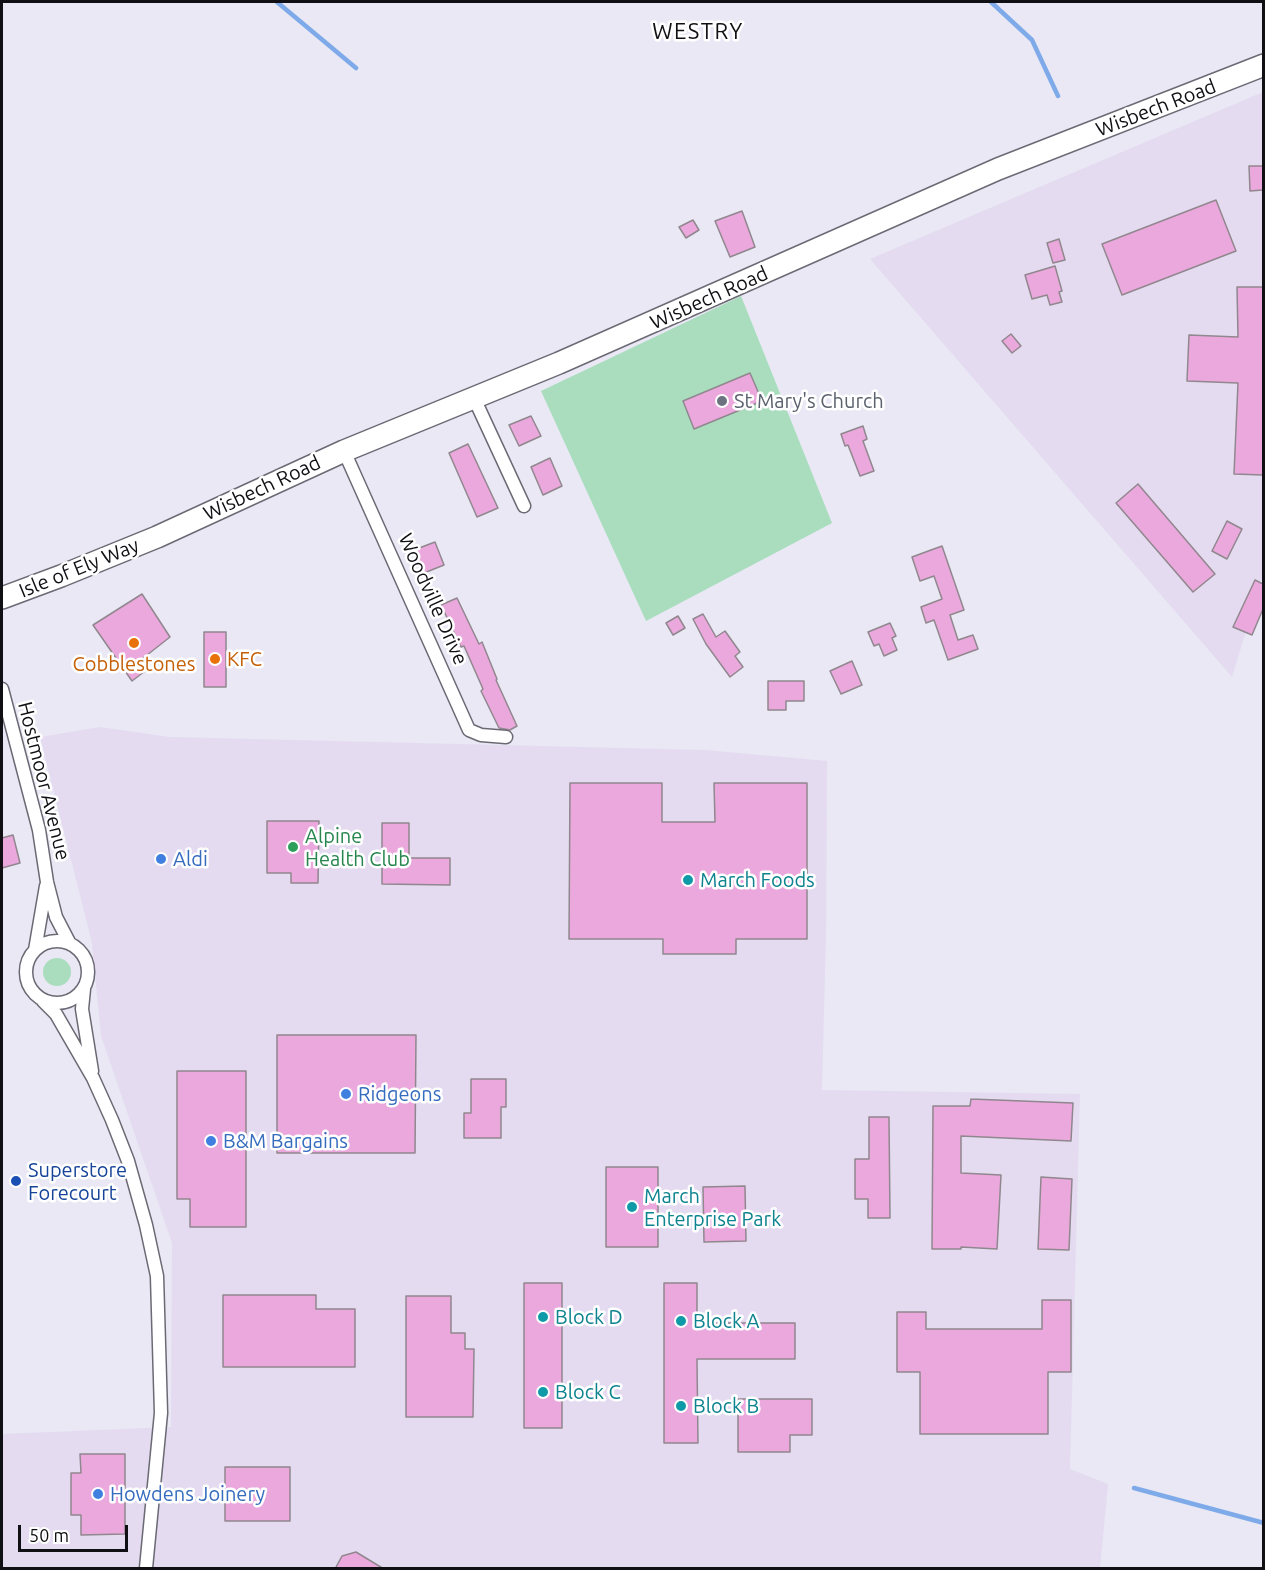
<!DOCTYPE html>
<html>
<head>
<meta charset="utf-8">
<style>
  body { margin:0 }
  #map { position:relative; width:1265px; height:1570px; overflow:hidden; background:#e9e8f4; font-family:Ubuntu,sans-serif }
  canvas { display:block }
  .frame { position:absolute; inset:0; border:3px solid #101014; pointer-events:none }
  .scale { position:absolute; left:18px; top:1525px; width:110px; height:27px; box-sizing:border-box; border:3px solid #101014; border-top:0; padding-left:8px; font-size:18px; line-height:21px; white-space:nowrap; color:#101014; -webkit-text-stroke:4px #fff; paint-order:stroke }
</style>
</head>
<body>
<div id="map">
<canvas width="1265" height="1570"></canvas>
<div class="frame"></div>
<div class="scale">50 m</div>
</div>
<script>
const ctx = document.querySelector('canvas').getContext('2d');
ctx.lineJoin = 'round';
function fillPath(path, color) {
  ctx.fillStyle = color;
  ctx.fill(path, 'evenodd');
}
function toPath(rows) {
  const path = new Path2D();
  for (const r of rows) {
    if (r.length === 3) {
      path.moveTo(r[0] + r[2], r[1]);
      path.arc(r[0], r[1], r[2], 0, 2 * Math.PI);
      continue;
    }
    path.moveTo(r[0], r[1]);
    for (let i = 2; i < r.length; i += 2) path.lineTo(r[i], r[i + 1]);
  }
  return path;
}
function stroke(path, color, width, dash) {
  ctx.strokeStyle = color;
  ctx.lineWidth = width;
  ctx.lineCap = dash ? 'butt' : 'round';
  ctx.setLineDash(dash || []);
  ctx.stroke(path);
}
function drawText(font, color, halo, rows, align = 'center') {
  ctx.font = font + ' Ubuntu,sans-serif';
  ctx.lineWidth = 5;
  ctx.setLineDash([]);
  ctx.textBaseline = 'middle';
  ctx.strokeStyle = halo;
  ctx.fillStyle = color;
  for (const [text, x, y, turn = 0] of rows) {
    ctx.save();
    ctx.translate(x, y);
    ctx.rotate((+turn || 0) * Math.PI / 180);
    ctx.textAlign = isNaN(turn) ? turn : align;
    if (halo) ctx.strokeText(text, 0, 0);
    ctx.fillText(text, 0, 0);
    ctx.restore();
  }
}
const industrial = toPath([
  [1263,92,1263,576,1232,677,870,259],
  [100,727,170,737,705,750,827,761,826,933,822,1090,1080,1094,1070,1469,1108,1484,1100,1568,2,1568,2,1434,171,1427,172,1243,101,1036,92,943,40,737]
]);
const green = toPath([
  [741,296,832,523,646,621,541,391],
  [57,972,14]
]);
const stream = toPath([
  [277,2,356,68],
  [991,2,1032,40,1058,96],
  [1134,1488,1264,1523]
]);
const building = toPath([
  [1249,166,1263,166,1263,190,1250,191,1249,166],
  [1216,200,1236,251,1122,295,1102,244,1216,200],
  [742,211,755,247,730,257,715,221,742,211],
  [693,220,699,230,686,238,679,227,693,220],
  [1059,239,1065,260,1053,263,1047,243,1059,239],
  [1055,266,1062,291,1059,292,1062,302,1050,305,1047,295,1032,299,1025,275,1055,266],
  [1237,287,1263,287,1263,475,1234,474,1238,383,1187,381,1189,335,1238,337,1237,287],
  [1011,334,1021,346,1012,353,1002,341,1011,334],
  [750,373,762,401,694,429,683,401,750,373],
  [531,416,541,436,519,446,509,425,531,416],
  [863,426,867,439,863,441,874,471,860,476,848,445,845,446,841,434,863,426],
  [468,444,498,508,477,517,449,453,468,444],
  [550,458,562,486,543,495,531,467,550,458],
  [1138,484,1215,574,1193,592,1116,503,1138,484],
  [1227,521,1242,529,1227,559,1212,551,1227,521],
  [435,542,444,565,424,573,414,550,435,542],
  [942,546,964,610,950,615,958,640,973,635,978,649,948,660,934,620,926,623,921,607,942,599,934,576,920,581,912,557,942,546],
  [1255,580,1263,584,1263,609,1252,635,1233,627,1255,580],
  [142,594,170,637,142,659,149,668,132,681,93,625,142,594],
  [457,598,479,644,482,642,497,679,496,680,517,726,510,730,499,728,481,691,483,689,464,646,461,647,441,605,457,598],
  [703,614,716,637,725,631,740,652,735,656,743,667,730,677,706,644,693,619,703,614],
  [678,616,685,628,673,635,666,623,678,616],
  [890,623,896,636,892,638,897,650,884,656,879,644,874,646,868,632,890,623],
  [204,632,226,632,226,687,204,687,204,632],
  [852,661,862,685,841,694,830,671,852,661],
  [768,681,804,681,804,701,786,701,786,710,768,710,768,681],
  [570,783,662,783,662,822,715,822,714,783,807,783,807,939,736,939,736,954,663,954,663,939,569,939,570,783],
  [267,821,319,821,318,883,291,883,291,873,267,873,267,821],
  [382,823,409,823,409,858,450,858,450,885,382,884,382,823],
  [13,835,20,863,2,868,2,838,13,835],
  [277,1035,416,1035,415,1153,277,1153,277,1035],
  [177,1071,246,1071,246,1227,190,1227,190,1199,177,1199,177,1071],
  [471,1079,506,1079,506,1107,501,1107,501,1138,464,1138,464,1113,471,1113,471,1079],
  [971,1099,1073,1103,1071,1141,961,1136,961,1173,1001,1175,997,1249,961,1247,961,1249,932,1249,933,1106,970,1106,971,1099],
  [869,1117,889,1117,890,1218,868,1218,868,1199,855,1199,855,1159,869,1159,869,1117],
  [606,1167,658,1167,658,1247,606,1247,606,1167],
  [1041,1177,1072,1179,1069,1250,1038,1249,1041,1177],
  [745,1186,746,1241,704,1242,703,1187,745,1186],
  [524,1283,562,1283,562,1428,524,1428,524,1283],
  [664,1283,697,1283,697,1323,795,1323,795,1359,697,1359,698,1443,664,1443,664,1283],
  [223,1295,316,1295,316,1309,355,1309,355,1367,223,1367,223,1295],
  [406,1296,451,1296,451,1333,465,1333,465,1349,474,1349,473,1417,406,1417,406,1296],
  [1042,1300,1071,1300,1071,1372,1048,1372,1048,1434,920,1434,920,1372,897,1372,897,1312,926,1312,926,1329,1042,1329,1042,1300],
  [738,1399,812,1399,812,1435,790,1435,790,1452,738,1452,738,1399],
  [80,1454,125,1454,125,1534,81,1535,81,1515,71,1515,71,1473,81,1473,80,1454],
  [225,1467,290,1467,290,1521,225,1521,225,1467],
  [356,1552,384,1569,335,1569,342,1556,356,1552]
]);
const street = toPath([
  [474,398,524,506],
  [344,451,469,730,481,735,506,737],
  [2,689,39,830,47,882,56,917,70,944],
  [57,972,31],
  [35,950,46,886],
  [84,989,82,1009,92,1071],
  [43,1001,56,1014,93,1078,112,1120,128,1161,146,1225,157,1276,161,1413,146,1568]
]);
const highway = toPath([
  [2,598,61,576,157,537,344,451,559,363,998,169,1264,65]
]);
const markers = [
  [722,401,6,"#6b7280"],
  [134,643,6,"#e8710a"],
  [215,659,6,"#e8710a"],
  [293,847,6,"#2e9e5b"],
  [161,859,6,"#3f7fe0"],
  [688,880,6,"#0f9aa8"],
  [346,1094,6,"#3f7fe0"],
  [211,1141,6,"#3f7fe0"],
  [16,1181,6,"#1a4fb4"],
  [632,1207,6,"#0f9aa8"],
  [543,1317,6,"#0f9aa8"],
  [681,1321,6,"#0f9aa8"],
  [543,1392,6,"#0f9aa8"],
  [681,1406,6,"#0f9aa8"],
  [98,1494,6,"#3f7fe0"]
];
const streetNames = [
  ["Wisbech Road",1156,108,-21],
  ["Wisbech Road",709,298,-24],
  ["Wisbech Road",262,488,-25],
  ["Isle of Ely Way",79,568,-22],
  ["Woodville Drive",433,599,66],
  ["Hostmoor Avenue",44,781,76]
];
const worshipNames = [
  ["St Mary's Church",734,401]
];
const foodNames = [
  ["KFC",227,659],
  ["Cobblestones",134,664,"center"]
];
const leisureNames = [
  ["Alpine",305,836],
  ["Health Club",305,859]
];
const shopNames = [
  ["Aldi",173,859],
  ["Ridgeons",358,1094],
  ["B&M Bargains",223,1141],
  ["Howdens Joinery",110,1494]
];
const cultureNames = [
  ["March Foods",700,880],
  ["March",644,1196],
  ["Enterprise Park",644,1219],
  ["Block D",555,1317],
  ["Block A",693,1321],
  ["Block C",555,1392],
  ["Block B",693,1406]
];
const transitNames = [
  ["Superstore",28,1170],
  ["Forecourt",28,1193]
];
const quarterNames = [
  ["WESTRY",698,32]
];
fillPath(industrial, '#e4dbf1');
fillPath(green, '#a9ddbe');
stroke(stream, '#7faae9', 4.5);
fillPath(building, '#eaa8dd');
stroke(building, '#91878e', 1.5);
stroke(street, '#6b6a74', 15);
stroke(highway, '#6b6a74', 24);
stroke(street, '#fff', 12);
stroke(highway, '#fff', 21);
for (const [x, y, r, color] of markers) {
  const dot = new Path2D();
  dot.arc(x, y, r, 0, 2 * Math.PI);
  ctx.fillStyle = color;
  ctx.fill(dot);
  stroke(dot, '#fff', 2);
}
drawText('20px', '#101014', '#fff', streetNames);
drawText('20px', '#5b616d', '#fff', worshipNames, 'left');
drawText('20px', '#c56008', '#fff', foodNames, 'left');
drawText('20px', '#27864d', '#fff', leisureNames, 'left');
drawText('20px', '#366cbe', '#fff', shopNames, 'left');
drawText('20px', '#0d838f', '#fff', cultureNames, 'left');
drawText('20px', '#164399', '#fff', transitNames, 'left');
ctx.letterSpacing = '1.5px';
drawText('22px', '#101014', '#fff', quarterNames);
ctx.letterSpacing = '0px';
</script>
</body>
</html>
